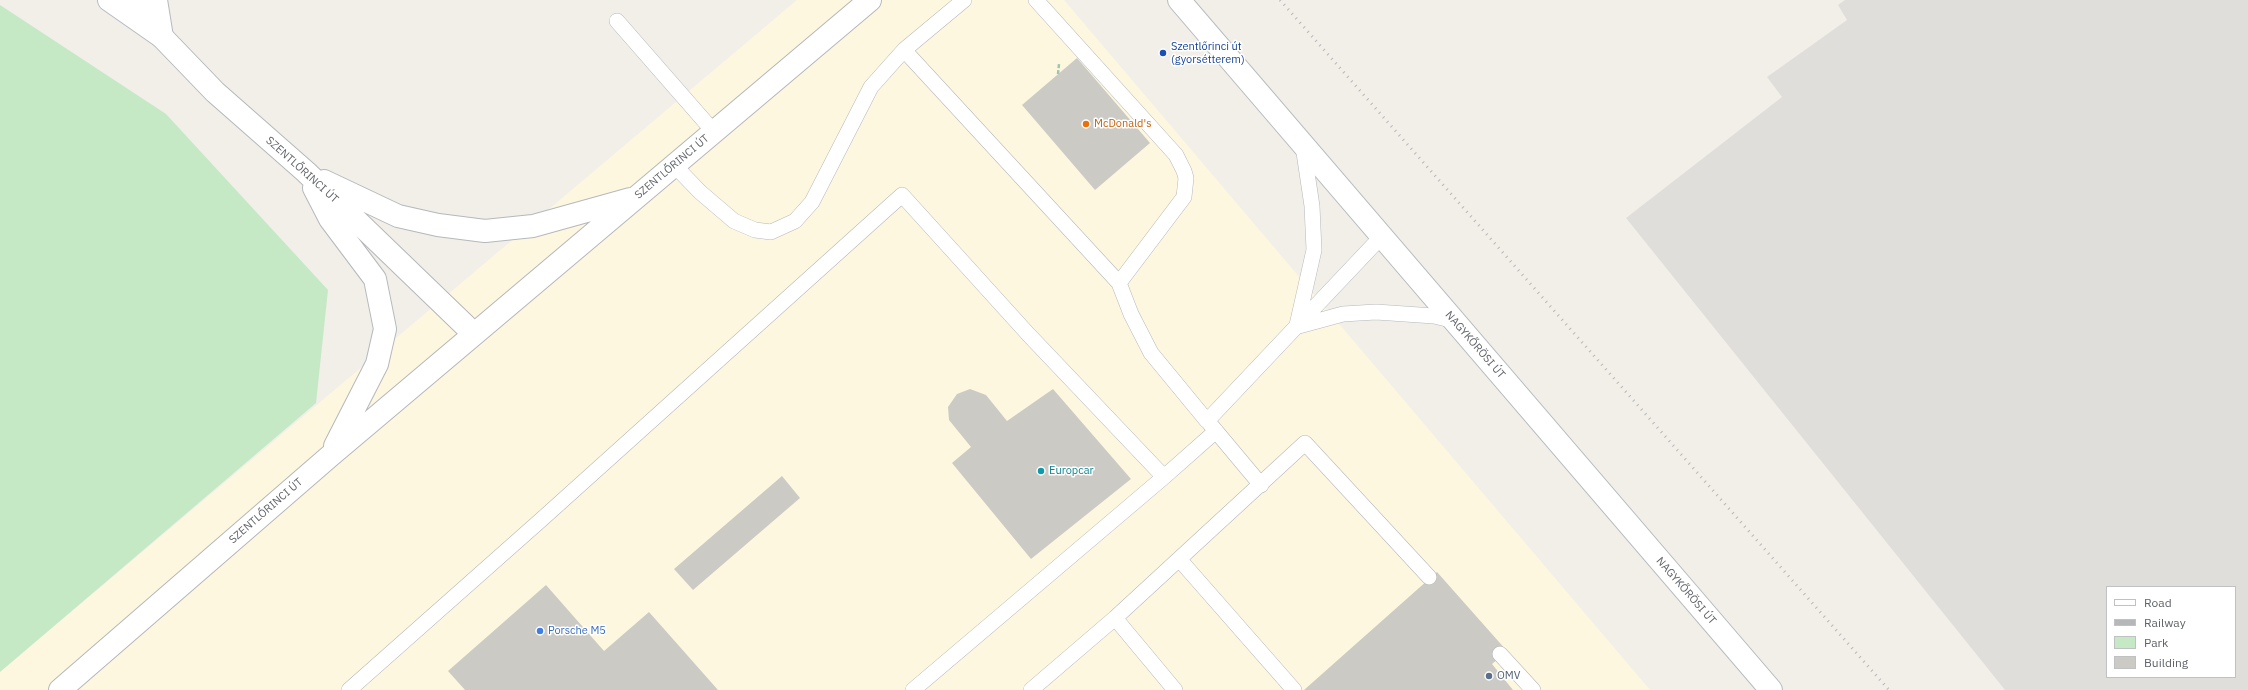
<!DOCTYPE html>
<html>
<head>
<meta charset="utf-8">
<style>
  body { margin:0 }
  #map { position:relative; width:2248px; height:690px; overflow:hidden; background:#f1efe8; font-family:"IBM Plex Sans",sans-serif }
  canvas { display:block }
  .legend { position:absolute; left:2106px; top:586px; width:130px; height:92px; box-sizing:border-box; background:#fff; border:1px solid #bfc1c3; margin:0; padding:5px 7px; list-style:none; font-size:12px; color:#5f6368 }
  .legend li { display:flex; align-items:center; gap:8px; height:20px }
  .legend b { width:20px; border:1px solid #bfc1c3 }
</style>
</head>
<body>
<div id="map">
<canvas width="2248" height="690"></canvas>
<ul class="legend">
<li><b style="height:5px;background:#fff"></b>Road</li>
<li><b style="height:5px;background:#b6b7b8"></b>Railway</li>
<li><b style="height:11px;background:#c5e8c5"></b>Park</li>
<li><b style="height:11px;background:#cccac5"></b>Building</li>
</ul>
</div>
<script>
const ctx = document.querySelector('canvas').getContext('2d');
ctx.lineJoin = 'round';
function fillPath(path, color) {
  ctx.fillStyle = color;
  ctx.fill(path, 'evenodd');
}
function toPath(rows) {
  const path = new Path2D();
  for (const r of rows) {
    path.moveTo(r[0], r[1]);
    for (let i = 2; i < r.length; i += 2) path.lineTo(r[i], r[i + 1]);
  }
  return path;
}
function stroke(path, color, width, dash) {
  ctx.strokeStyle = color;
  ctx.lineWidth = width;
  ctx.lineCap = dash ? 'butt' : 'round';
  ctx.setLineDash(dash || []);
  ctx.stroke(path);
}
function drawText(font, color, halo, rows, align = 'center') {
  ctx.font = font + ' "IBM Plex Sans",sans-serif';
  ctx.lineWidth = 3;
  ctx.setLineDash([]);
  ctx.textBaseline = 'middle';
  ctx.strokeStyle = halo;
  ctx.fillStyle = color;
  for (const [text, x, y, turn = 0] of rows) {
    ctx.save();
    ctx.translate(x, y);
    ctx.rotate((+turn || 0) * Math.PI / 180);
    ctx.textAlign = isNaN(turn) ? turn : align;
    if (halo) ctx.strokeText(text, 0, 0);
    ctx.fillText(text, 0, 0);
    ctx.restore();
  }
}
const commercial = toPath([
  [797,0,1064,0,1650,690,0,690,0,672]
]);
const industrial = toPath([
  [1845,0,2248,0,2248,690,2005,690,1626,218,1782,97,1767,77,1847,20,1838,5],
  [2107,587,2235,587,2235,677,2107,677]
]);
const green = toPath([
  [0,5,166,114,328,290,316,403,0,672]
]);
const building = toPath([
  [1077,58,1150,143,1095,190,1022,105],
  [970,389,986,395,1007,421,1053,389,1131,479,1031,559,952,463,971,447,949,420,948,407,957,394],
  [782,476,800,498,693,590,674,569],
  [1437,572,1507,651,1492,664,1513,690,1304,690],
  [546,585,604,651,649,612,718,690,465,690,448,671]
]);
const path = toPath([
  [1058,74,1059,64]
]);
const lane = toPath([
  [1036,0,1176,155,1184,171,1186,178,1184,197,1119,283],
  [617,21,714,132],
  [904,50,1119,283,1131,314,1151,353,1207,421,1382,236],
  [675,166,700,192,734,221,755,230,771,232,795,221,812,202,871,87,904,50,964,0],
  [1297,325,1314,250,1312,206,1303,146],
  [1299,326,1343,314,1376,312,1434,316,1455,321],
  [1210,424,1261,485],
  [1179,559,1294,690],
  [1115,618,1175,690],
  [1500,654,1533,690],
  [349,690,542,519,902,195,1028,334,1164,477],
  [913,690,1164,477,1216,431],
  [1031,690,1115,618,1305,443,1429,577]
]);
const street = toPath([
  [137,0,162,37,215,92,306,172,474,334],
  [324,181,398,216,438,225,485,231,533,226,630,199],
  [314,188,330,219,375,279,385,329,377,364,335,446],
  [60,690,330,456,870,0]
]);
const secondary = toPath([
  [109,0,162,37],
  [156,0,162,37],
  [1179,0,1771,690]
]);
const rail = toPath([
  [1280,0,1889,690]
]);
const markers = [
  [1163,53,4,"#1a4fb4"],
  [1086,124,4,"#e8710a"],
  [1041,471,4,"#0f9aa8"],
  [540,631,4,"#3f7fe0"],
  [1489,676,4,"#5c6f8a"]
];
const transitNames = [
  ["Szentlőrinci út",1171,47],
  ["(gyorsétterem)",1171,60]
];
const foodNames = [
  ["McDonald's",1094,124]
];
const streetNames = [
  ["SZENTLŐRINCI ÚT",672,167,-40],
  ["SZENTLŐRINCI ÚT",302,170,42],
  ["NAGYKŐRÖSI ÚT",1475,345,49],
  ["SZENTLŐRINCI ÚT",266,511,-41],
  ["NAGYKŐRÖSI ÚT",1686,591,49]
];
const cultureNames = [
  ["Europcar",1049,471]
];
const shopNames = [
  ["Porsche M5",548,631]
];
const serviceNames = [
  ["OMV",1497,676]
];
fillPath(commercial, '#fef7e0');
fillPath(industrial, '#e0deda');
fillPath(green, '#c5e8c5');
fillPath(building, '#cccac5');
stroke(lane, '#b5b8bc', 16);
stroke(street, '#b5b8bc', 24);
stroke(secondary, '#b6babf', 24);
stroke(path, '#9cc7a9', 2.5, [4, 2]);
stroke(lane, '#fff', 15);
stroke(street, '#fff', 22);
stroke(secondary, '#fff', 22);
stroke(rail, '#b6b7b8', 3, [1, 5]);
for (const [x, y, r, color] of markers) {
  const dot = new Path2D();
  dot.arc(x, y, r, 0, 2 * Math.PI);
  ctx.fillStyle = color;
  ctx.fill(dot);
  stroke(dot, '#fff', 1.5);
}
drawText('11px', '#164399', '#fff', transitNames, 'left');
drawText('11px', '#c56008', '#fff', foodNames, 'left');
drawText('11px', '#5f6368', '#fff', streetNames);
drawText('11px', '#0d838f', '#fff', cultureNames, 'left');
drawText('11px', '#366cbe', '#fff', shopNames, 'left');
drawText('11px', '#4e5e75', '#fff', serviceNames, 'left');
</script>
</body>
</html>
